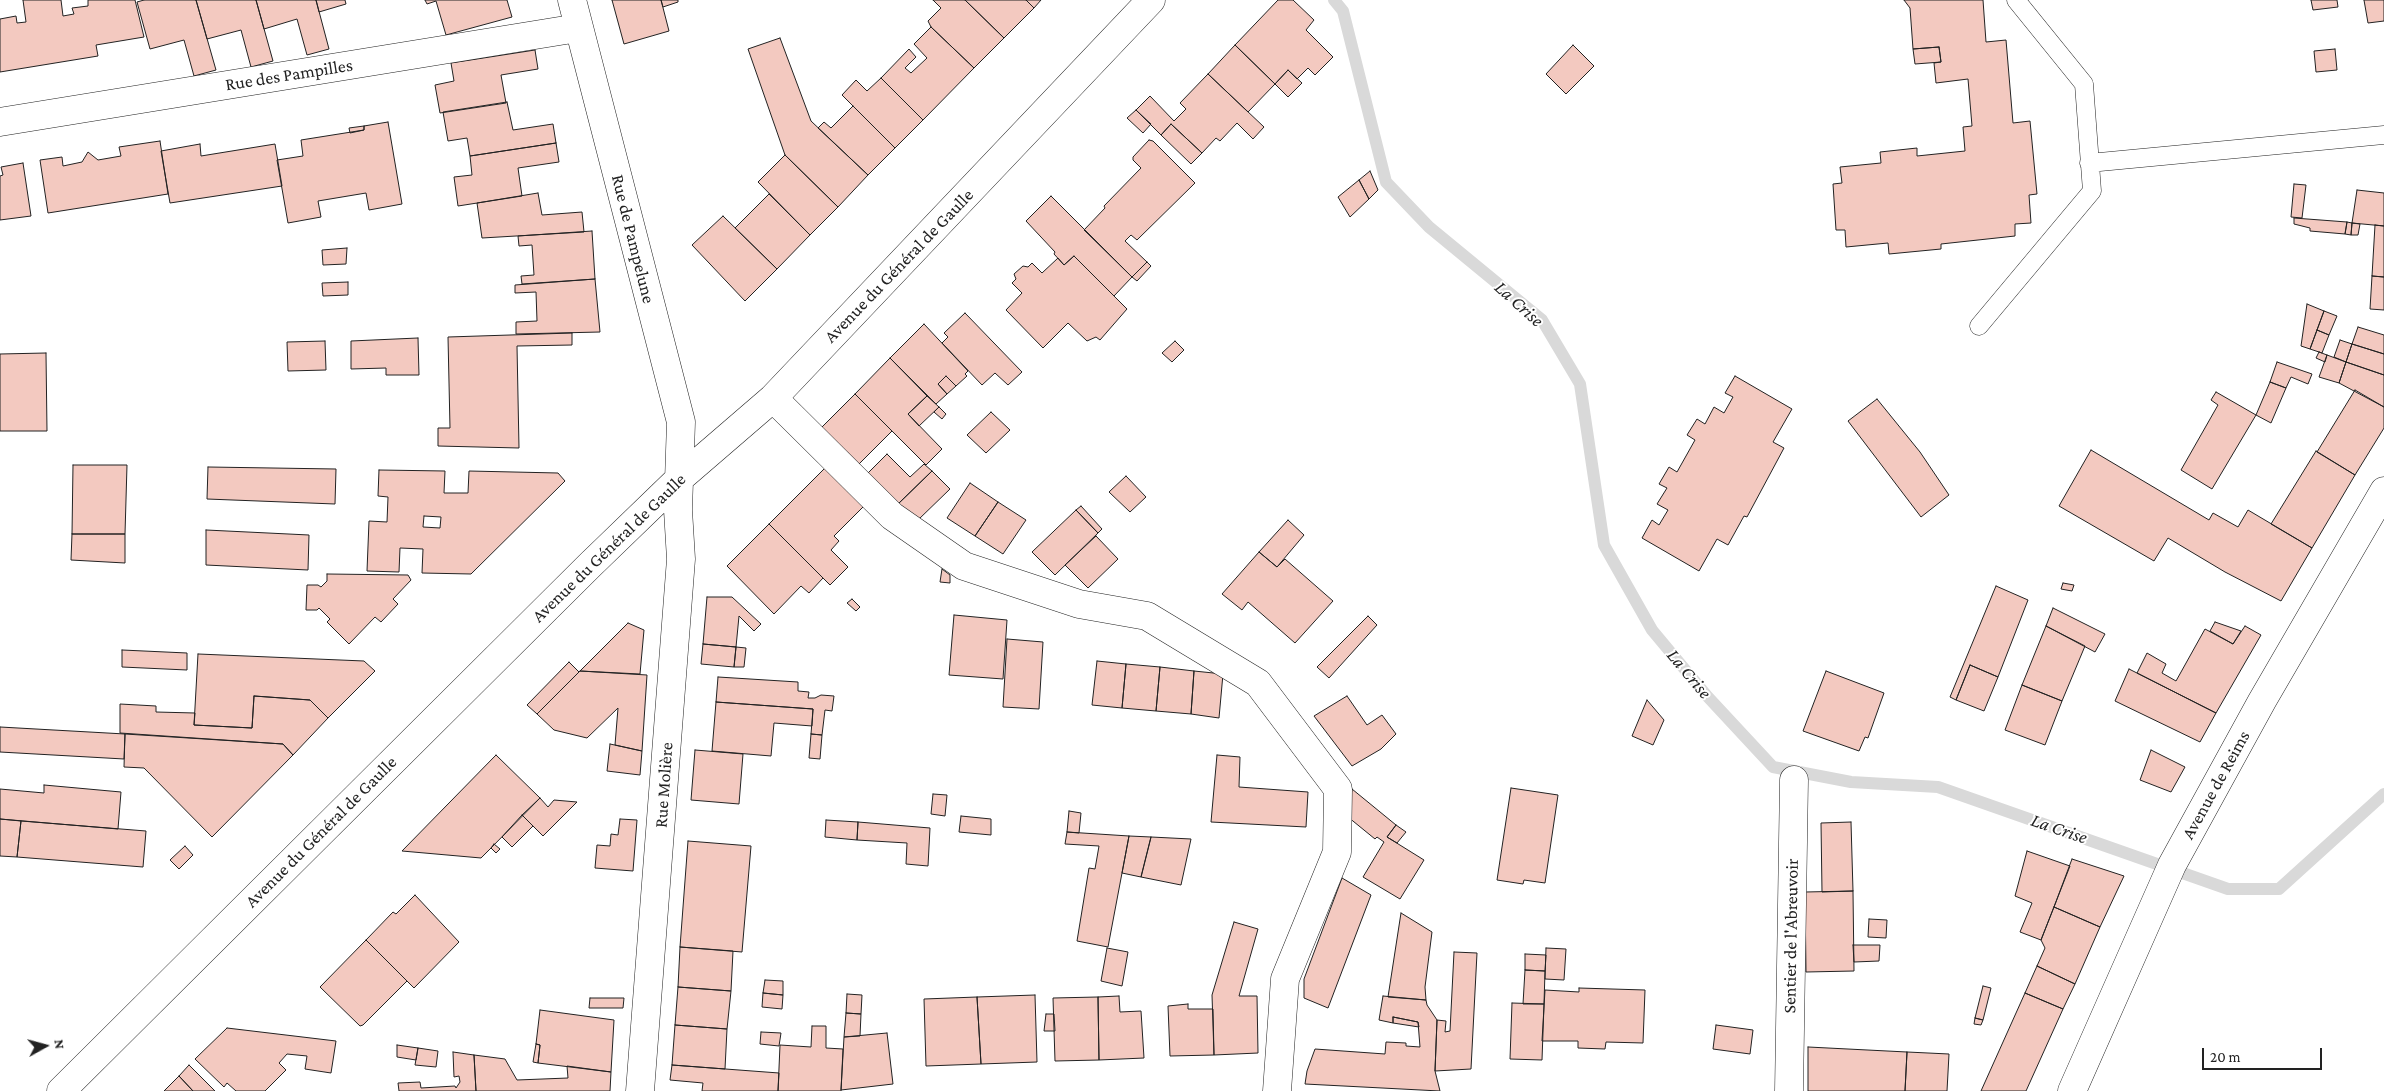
<!DOCTYPE html>
<html>
<head>
<meta charset="utf-8">
<style>
  body { margin:0 }
  #map { position:relative; width:2384px; height:1091px; overflow:hidden; background:#fff; font-family:"Crimson Pro",serif }
  canvas { display:block }
  .north { position:absolute; left:20px; top:1021px; width:50px; height:50px; -webkit-text-stroke:4px #fff; paint-order:stroke; rotate:83deg; font-size:14px; font-weight:700; line-height:20px; text-align:center; color:#222 }
  .north::after { content:''; display:block; margin:auto; width:18px; height:22px; background:#222; clip-path:polygon(50% 0,100% 100%,50% 72%,0 100%) }
  .scale { position:absolute; left:2202px; top:1048px; width:120px; height:22px; box-sizing:border-box; border:2px solid #222; border-top:0; padding-left:6px; font-size:15px; line-height:18px; white-space:nowrap; color:#222; -webkit-text-stroke:4px #fff; paint-order:stroke }
</style>
</head>
<body>
<div id="map">
<canvas width="2384" height="1091"></canvas>
<div class="north">N</div>
<div class="scale">20 m</div>
</div>
<script>
const ctx = document.querySelector('canvas').getContext('2d');
ctx.lineJoin = 'round';
function toPath(rows) {
  const path = new Path2D();
  for (const r of rows) {
    path.moveTo(r[0], r[1]);
    for (let i = 2; i < r.length; i += 2) path.lineTo(r[i], r[i + 1]);
  }
  return path;
}
function stroke(path, color, width, dash) {
  ctx.strokeStyle = color;
  ctx.lineWidth = width;
  ctx.lineCap = dash ? 'butt' : 'round';
  ctx.setLineDash(dash || []);
  ctx.stroke(path);
}
function fillPath(path, color) {
  ctx.fillStyle = color;
  ctx.fill(path, 'evenodd');
}
function drawText(font, color, halo, rows, align = 'center') {
  ctx.font = font + ' "Crimson Pro",serif';
  ctx.lineWidth = 4;
  ctx.setLineDash([]);
  ctx.textBaseline = 'middle';
  ctx.strokeStyle = halo;
  ctx.fillStyle = color;
  for (const [text, x, y, turn = 0] of rows) {
    ctx.save();
    ctx.translate(x, y);
    ctx.rotate((+turn || 0) * Math.PI / 180);
    ctx.textAlign = isNaN(turn) ? turn : align;
    if (halo) ctx.strokeText(text, 0, 0);
    ctx.fillText(text, 0, 0);
    ctx.restore();
  }
}
const stream = toPath([
  [1334,0,1343,11,1386,182,1429,227,1542,320,1580,384,1604,545,1652,630,1707,696,1773,767,1851,782,1938,787,2228,889,2279,889,2384,794]
]);
const building = toPath([
  [23,0,61,0,63,16,74,14,72,8,88,6,88,0,135,0,144,37,96,45,98,56,0,72,0,19,16,16,17,23,26,22,23,0],
  [144,0,196,0,216,70,194,76,184,40,150,49,137,2,144,0],
  [196,0,256,0,273,61,251,67,241,30,207,39,196,0],
  [256,0,316,0,329,49,307,55,297,19,264,29,256,0],
  [316,0,345,0,346,4,319,12,316,0],
  [425,0,507,0,512,17,446,35,436,1,427,4,425,0],
  [612,0,661,0,669,31,624,44,612,0],
  [661,0,678,0,678,2,663,7,661,0],
  [933,0,965,0,1004,38,974,68,931,27,928,21,941,8,933,0],
  [965,0,1026,0,1034,8,1004,38,965,0],
  [1026,0,1041,0,1034,8,1026,0],
  [1278,0,1293,0,1314,20,1306,30,1333,57,1315,75,1308,68,1297,79,1288,70,1275,84,1235,45,1278,0],
  [1904,0,1983,0,1986,42,2006,40,2013,123,2030,121,2037,194,2029,195,2031,223,2015,224,2015,236,1941,244,1941,249,1889,254,1888,243,1846,247,1845,230,1836,230,1833,184,1842,183,1840,167,1881,163,1880,152,1917,148,1917,156,1965,151,1963,127,1972,126,1968,79,1936,83,1934,63,1941,62,1939,47,1913,49,1910,8,1904,0],
  [2311,0,2337,0,2338,7,2313,10,2311,0],
  [2364,0,2384,0,2384,21,2368,23,2364,0],
  [931,27,974,68,923,120,881,78,909,49,916,57,905,68,911,73,927,58,914,44,931,27],
  [780,38,811,121,868,175,838,207,785,155,748,49,780,38],
  [1235,45,1275,84,1248,112,1208,74,1235,45],
  [1573,45,1594,66,1566,94,1546,74,1573,45],
  [1939,47,1941,62,1915,64,1913,49,1939,47],
  [2335,49,2337,70,2316,72,2314,51,2335,49],
  [535,50,538,69,501,75,506,103,440,113,435,85,454,81,451,63,535,50],
  [1288,70,1302,83,1288,97,1275,84,1288,70],
  [1208,74,1264,127,1253,139,1237,123,1220,141,1216,138,1202,153,1171,124,1161,135,1136,110,1150,96,1174,121,1186,109,1180,103,1208,74],
  [881,78,923,120,895,148,842,95,856,80,867,91,881,78],
  [507,102,513,130,553,124,556,143,470,156,467,138,448,141,443,112,507,102],
  [853,106,895,148,868,175,818,128,824,122,831,128,853,106],
  [1136,110,1151,124,1143,133,1127,118,1136,110],
  [388,122,402,204,369,210,366,193,318,201,321,217,288,223,277,160,303,156,301,140,364,130,364,126,388,122],
  [1171,124,1202,153,1191,164,1161,135,1171,124],
  [364,126,364,130,350,133,349,128,364,126],
  [1149,140,1153,141,1195,183,1137,240,1131,235,1125,241,1147,262,1132,277,1084,230,1105,208,1104,206,1141,168,1133,160,1133,157,1149,140],
  [160,141,168,194,48,213,40,160,62,157,63,166,82,162,88,152,98,160,121,156,119,147,160,141],
  [556,143,559,162,518,168,522,196,458,206,454,177,472,175,470,156,556,143],
  [200,144,201,156,275,144,282,186,170,203,161,151,200,144],
  [785,155,838,207,810,235,758,182,785,155],
  [23,163,31,216,0,220,0,176,3,175,1,167,23,163],
  [1370,171,1378,190,1369,199,1359,180,1370,171],
  [1359,180,1369,199,1350,217,1338,197,1359,180],
  [2294,184,2306,185,2302,218,2291,217,2294,184],
  [2357,190,2384,193,2384,226,2352,223,2357,190],
  [538,193,542,215,582,212,584,232,482,238,477,203,538,193],
  [769,194,810,235,777,269,735,228,769,194],
  [1051,196,1132,277,1114,296,1074,256,1064,265,1054,254,1055,252,1026,221,1051,196],
  [723,216,777,269,745,301,692,245,723,216],
  [2294,218,2347,222,2345,234,2310,231,2310,228,2294,224,2294,218],
  [2347,222,2352,223,2351,235,2345,234,2347,222],
  [2352,223,2360,224,2358,235,2351,235,2352,223],
  [2375,225,2384,226,2384,277,2372,276,2375,225],
  [592,231,595,279,522,284,521,276,534,275,532,245,519,246,518,236,592,231],
  [347,248,346,264,323,265,322,250,347,248],
  [1074,256,1127,309,1100,340,1096,337,1087,341,1068,323,1043,348,1006,310,1022,293,1012,283,1016,279,1014,274,1023,266,1028,267,1032,263,1042,273,1058,258,1064,265,1074,256],
  [1147,262,1151,266,1137,281,1132,277,1147,262],
  [2372,276,2384,277,2384,310,2370,309,2372,276],
  [595,279,600,332,516,334,516,322,537,321,536,292,515,293,515,285,595,279],
  [348,282,348,295,323,296,322,283,348,282],
  [2307,304,2324,311,2310,349,2301,346,2307,304],
  [2324,311,2337,316,2329,335,2317,330,2324,311],
  [965,313,1022,372,1008,385,995,373,982,385,942,343,948,337,944,333,965,313],
  [924,324,968,371,965,374,967,376,956,386,946,376,938,384,947,394,936,404,890,358,924,324],
  [2358,327,2384,335,2384,354,2352,344,2358,327],
  [2317,330,2329,335,2322,353,2310,349,2317,330],
  [572,333,572,345,517,346,519,448,438,446,438,428,450,428,448,337,572,333],
  [418,338,419,375,386,375,386,368,351,369,351,341,418,338],
  [2340,340,2352,344,2346,362,2334,357,2340,340],
  [325,341,326,370,288,371,287,342,325,341],
  [1175,341,1184,350,1172,362,1162,353,1175,341],
  [2352,344,2384,354,2384,375,2346,362,2352,344],
  [2319,352,2327,355,2325,362,2316,358,2319,352],
  [46,353,47,431,0,431,0,354,46,353],
  [2327,355,2346,362,2339,383,2319,377,2327,355],
  [890,358,927,396,908,414,942,449,926,465,855,394,890,358],
  [2277,362,2312,374,2308,384,2291,377,2286,388,2270,382,2277,362],
  [2346,362,2384,375,2384,407,2339,383,2346,362],
  [946,376,956,386,947,394,938,384,946,376],
  [1735,376,1792,409,1773,442,1784,448,1747,517,1744,516,1728,545,1717,539,1699,571,1642,538,1652,520,1659,525,1668,510,1657,504,1667,488,1659,484,1669,467,1677,472,1695,440,1687,435,1697,419,1705,424,1714,407,1724,413,1733,397,1725,393,1735,376],
  [2270,382,2286,388,2271,423,2256,415,2270,382],
  [2355,390,2384,407,2384,428,2355,475,2317,452,2355,390],
  [2216,392,2256,415,2212,489,2181,470,2218,405,2211,400,2216,392],
  [855,394,892,431,857,466,820,429,855,394],
  [927,396,939,407,919,426,908,414,927,396],
  [1877,399,1920,452,1949,495,1921,517,1848,421,1877,399],
  [939,407,946,414,942,419,934,412,939,407],
  [991,412,1010,430,986,453,967,435,991,412],
  [2091,450,2209,520,2213,513,2238,527,2248,510,2312,548,2281,601,2225,572,2168,538,2154,561,2059,506,2091,450],
  [2316,451,2355,475,2312,548,2271,524,2316,451],
  [887,454,910,477,924,464,932,471,897,505,866,475,887,454],
  [73,465,127,465,125,534,72,534,73,465],
  [208,467,336,469,335,504,207,499,208,467],
  [825,468,864,506,834,536,839,541,831,550,848,567,830,585,769,524,825,468],
  [379,470,445,471,444,493,468,493,469,471,558,473,565,481,471,574,422,573,423,549,400,548,399,572,367,571,369,521,387,522,388,497,378,496,379,470],
  [424,516,441,517,440,528,423,527,424,516],
  [932,471,950,489,918,520,897,505,932,471],
  [1126,476,1146,497,1130,512,1109,492,1126,476],
  [970,483,998,502,975,536,947,518,970,483],
  [998,502,1026,520,1003,554,975,536,998,502],
  [1081,506,1102,529,1098,533,1076,510,1081,506],
  [1076,510,1098,533,1055,575,1032,552,1076,510],
  [1288,520,1304,535,1277,567,1259,552,1288,520],
  [769,524,823,578,809,593,801,586,774,614,727,566,769,524],
  [206,530,309,535,308,570,206,565,206,530],
  [72,534,125,534,125,563,71,560,72,534],
  [1096,536,1118,559,1088,588,1065,565,1096,536],
  [1259,552,1277,567,1285,559,1333,601,1295,643,1248,602,1242,610,1222,594,1259,552],
  [942,569,950,575,950,583,940,582,942,569],
  [327,574,408,575,411,580,393,599,398,604,381,622,375,617,349,644,327,622,330,619,319,608,317,610,306,610,307,585,318,585,321,587,327,581,327,574],
  [2063,583,2074,585,2072,591,2061,589,2063,583],
  [1996,586,2028,600,1998,677,1970,665,1956,700,1950,697,1996,586],
  [707,597,732,597,761,624,754,631,739,616,736,647,703,644,707,597],
  [852,599,860,607,856,611,847,603,852,599],
  [2053,608,2105,634,2095,652,2046,626,2053,608],
  [954,615,1007,620,1003,679,949,675,954,615],
  [1368,616,1377,625,1329,678,1317,667,1368,616],
  [2215,622,2241,631,2233,644,2210,631,2215,622],
  [628,623,644,630,640,674,580,671,628,623],
  [2046,626,2085,646,2062,701,2022,685,2046,626],
  [2245,626,2261,635,2216,713,2137,673,2147,653,2166,664,2162,673,2176,681,2205,629,2233,644,2245,626],
  [1007,639,1043,642,1039,709,1003,707,1007,639],
  [703,644,736,647,734,667,701,664,703,644],
  [736,647,746,648,744,667,734,667,736,647],
  [122,650,187,653,187,670,122,667,122,650],
  [198,654,364,661,375,671,328,718,310,700,254,696,252,728,194,725,198,654],
  [1097,661,1126,664,1122,708,1092,705,1097,661],
  [569,662,579,672,537,714,527,705,569,662],
  [1126,664,1160,667,1156,711,1122,708,1126,664],
  [1970,665,1998,677,1984,711,1956,700,1970,665],
  [1160,667,1194,671,1191,714,1156,711,1160,667],
  [2129,669,2216,713,2200,742,2115,701,2129,669],
  [580,671,647,675,642,751,615,745,618,708,587,738,554,730,537,714,580,671],
  [1194,671,1223,674,1219,718,1191,714,1194,671],
  [1826,671,1884,693,1868,738,1865,737,1859,751,1803,731,1826,671],
  [718,677,798,682,798,691,809,692,808,698,815,698,821,695,834,696,832,711,825,710,822,735,811,734,813,709,716,702,718,677],
  [2022,685,2062,701,2045,745,2005,730,2022,685],
  [254,696,310,700,328,718,293,755,283,744,120,733,120,704,156,706,156,712,195,713,194,725,252,728,254,696],
  [1347,696,1367,725,1382,715,1396,734,1381,749,1352,766,1314,716,1347,696],
  [1647,700,1664,720,1653,745,1632,736,1647,700],
  [716,702,813,709,812,726,774,723,771,756,712,751,716,702],
  [0,727,125,734,124,759,0,752,0,727],
  [125,734,283,744,293,755,212,837,144,768,124,767,125,734],
  [811,734,822,735,820,759,809,758,811,734],
  [610,744,642,751,640,775,607,771,610,744],
  [695,750,743,754,739,804,691,800,695,750],
  [2151,750,2185,767,2171,792,2140,780,2151,750],
  [496,755,540,798,491,848,481,858,402,851,496,755],
  [1217,755,1240,757,1239,787,1308,792,1306,827,1211,822,1217,755],
  [44,785,121,792,118,829,0,819,0,789,44,793,44,785],
  [1511,788,1558,795,1545,883,1524,880,1523,884,1497,880,1511,788],
  [1352,789,1396,825,1387,837,1424,860,1400,899,1363,877,1384,842,1377,837,1375,839,1348,817,1352,789],
  [933,794,947,795,945,816,931,814,933,794],
  [540,798,548,807,554,800,577,802,543,836,522,815,540,798],
  [1069,811,1081,813,1079,833,1067,832,1069,811],
  [522,815,533,826,512,847,502,837,522,815],
  [961,816,991,819,991,835,959,832,961,816],
  [0,819,21,821,17,857,0,856,0,819],
  [620,819,637,820,633,871,595,868,597,845,610,846,611,834,618,835,620,819],
  [826,820,858,822,857,840,825,837,826,820],
  [21,821,146,831,143,867,17,857,21,821],
  [858,822,930,828,928,866,906,864,907,843,857,840,858,822],
  [1851,822,1853,891,1822,892,1821,823,1851,822],
  [1396,825,1406,832,1397,843,1387,837,1396,825],
  [1067,832,1129,836,1108,947,1077,941,1089,868,1095,869,1099,846,1065,844,1067,832],
  [1129,836,1151,837,1141,877,1122,873,1129,836],
  [1151,837,1191,839,1181,885,1141,877,1151,837],
  [688,841,751,846,742,952,680,947,688,841],
  [494,844,500,849,496,853,491,848,494,844],
  [185,846,193,855,179,869,170,860,185,846],
  [2027,851,2070,866,2041,940,2020,932,2032,903,2015,896,2027,851],
  [2072,859,2124,876,2100,927,2054,907,2072,859],
  [1342,878,1371,895,1328,1008,1304,998,1304,979,1342,878],
  [1853,891,1854,971,1806,972,1805,892,1853,891],
  [415,895,459,942,414,988,366,940,393,912,396,914,415,895],
  [2054,907,2100,927,2075,984,2037,966,2045,948,2041,940,2054,907],
  [1401,913,1432,932,1425,987,1426,1000,1388,997,1401,913],
  [1869,919,1887,920,1886,938,1868,937,1869,919],
  [1234,922,1258,929,1239,996,1257,996,1258,1053,1214,1055,1212,995,1234,922],
  [366,940,407,981,363,1025,360,1026,320,987,366,940],
  [1853,945,1880,945,1879,961,1854,962,1853,945],
  [680,947,733,951,731,991,678,987,680,947],
  [1107,948,1128,952,1122,986,1101,981,1107,948],
  [1546,948,1566,949,1564,980,1545,979,1546,948],
  [1454,952,1477,953,1471,1069,1435,1071,1437,1020,1446,1021,1445,1032,1450,1031,1454,952],
  [1525,954,1546,955,1545,971,1525,970,1525,954],
  [2037,966,2075,984,2063,1009,2025,993,2037,966],
  [1525,970,1545,971,1544,1004,1523,1004,1525,970],
  [765,980,783,981,783,995,763,993,765,980],
  [1983,986,1991,988,1983,1020,1975,1018,1983,986],
  [678,987,731,991,727,1029,675,1025,678,987],
  [1579,988,1645,990,1643,1043,1606,1042,1605,1049,1578,1048,1578,1041,1542,1041,1545,990,1579,992,1579,988],
  [763,993,783,995,782,1009,762,1007,763,993],
  [2025,993,2063,1009,2026,1091,1981,1091,2025,993],
  [847,994,862,995,861,1014,846,1013,847,994],
  [1035,995,1037,1062,981,1064,977,997,1035,995],
  [1119,996,1120,1012,1141,1011,1144,1058,1099,1060,1098,997,1119,996],
  [1383,996,1426,1000,1427,1005,1437,1020,1435,1071,1440,1091,1305,1084,1307,1071,1315,1049,1385,1054,1386,1042,1406,1043,1406,1046,1420,1047,1418,1022,1393,1017,1393,1023,1379,1020,1383,996],
  [977,997,981,1064,926,1066,924,999,977,997],
  [1098,997,1099,1060,1055,1061,1053,998,1098,997],
  [590,998,624,998,623,1008,589,1008,590,998],
  [1512,1003,1544,1004,1542,1060,1510,1059,1512,1003],
  [1188,1004,1188,1009,1213,1009,1214,1055,1170,1056,1168,1006,1188,1004],
  [540,1010,614,1020,611,1072,538,1063,540,1045,536,1044,540,1010],
  [846,1013,861,1014,860,1036,844,1037,846,1013],
  [1046,1014,1054,1014,1055,1031,1044,1031,1046,1014],
  [1393,1017,1418,1022,1419,1027,1393,1023,1393,1017],
  [1975,1018,1983,1020,1981,1025,1974,1024,1975,1018],
  [675,1025,727,1029,725,1069,672,1065,675,1025],
  [1716,1025,1753,1030,1750,1054,1713,1049,1716,1025],
  [812,1026,826,1026,826,1048,843,1049,841,1091,778,1091,780,1045,811,1047,812,1026],
  [227,1028,336,1041,331,1073,305,1069,307,1056,287,1054,279,1063,286,1070,265,1091,236,1091,227,1083,224,1087,195,1059,227,1028],
  [761,1032,781,1033,779,1046,760,1044,761,1032],
  [887,1033,893,1084,841,1090,844,1037,887,1033],
  [536,1044,540,1045,538,1063,533,1062,536,1044],
  [397,1045,418,1048,416,1060,397,1057,397,1045],
  [1808,1047,1907,1052,1905,1091,1808,1091,1808,1047],
  [418,1048,438,1051,436,1067,415,1065,418,1048],
  [453,1052,474,1055,476,1091,399,1091,398,1083,420,1082,421,1088,455,1086,456,1088,460,1082,459,1076,454,1077,453,1052],
  [1907,1052,1949,1054,1947,1091,1905,1091,1907,1052],
  [474,1055,505,1059,517,1080,568,1078,567,1066,611,1072,610,1091,476,1091,474,1055],
  [189,1065,215,1091,193,1091,179,1076,189,1065],
  [672,1065,779,1073,778,1091,702,1091,703,1083,670,1080,672,1065],
  [179,1076,193,1091,164,1091,179,1076]
]);
const service = toPath([
  [2089,163,2384,135],
  [1979,326,2092,191,2084,84,2016,0]
]);
const minor = toPath([
  [572,0,681,422,678,510,681,559,640,1091],
  [0,122,578,28],
  [773,398,892,516,964,566,1079,604,1147,616,1258,683,1338,789,1337,852,1285,979,1277,1091],
  [61,1091,589,566,679,479,773,398,1151,0],
  [1789,1091,1794,780]
]);
const secondary = toPath([
  [2072,1091,2172,865,2262,701,2384,491]
]);
const streetNames = [
  ["Rue des Pampilles",289,75,-9],
  ["Rue de Pampelune",633,239,76],
  ["Avenue du Général de Gaulle",899,266,-46],
  ["Avenue du Général de Gaulle",609,548,-44],
  ["Rue Molière",664,785,-86],
  ["Avenue de Reims",2216,785,-61],
  ["Avenue du Général de Gaulle",321,832,-45],
  ["Sentier de l'Abreuvoir",1791,936,-89]
];
const waterNames = [
  ["La Crise",1519,304,42],
  ["La Crise",1689,674,50],
  ["La Crise",2059,829,19]
];
stroke(stream, '#d9d9d9', 12);
fillPath(building, '#f3c9c0');
stroke(building, '#222', 1);
stroke(service, '#222', 19);
stroke(minor, '#222', 29);
stroke(secondary, '#222', 29);
stroke(service, '#fff', 18);
stroke(minor, '#fff', 28);
stroke(secondary, '#fff', 28);
drawText('18px', '#222', '#fff', streetNames);
drawText('italic 19px', '#222', '#fff', waterNames);
</script>
</body>
</html>
